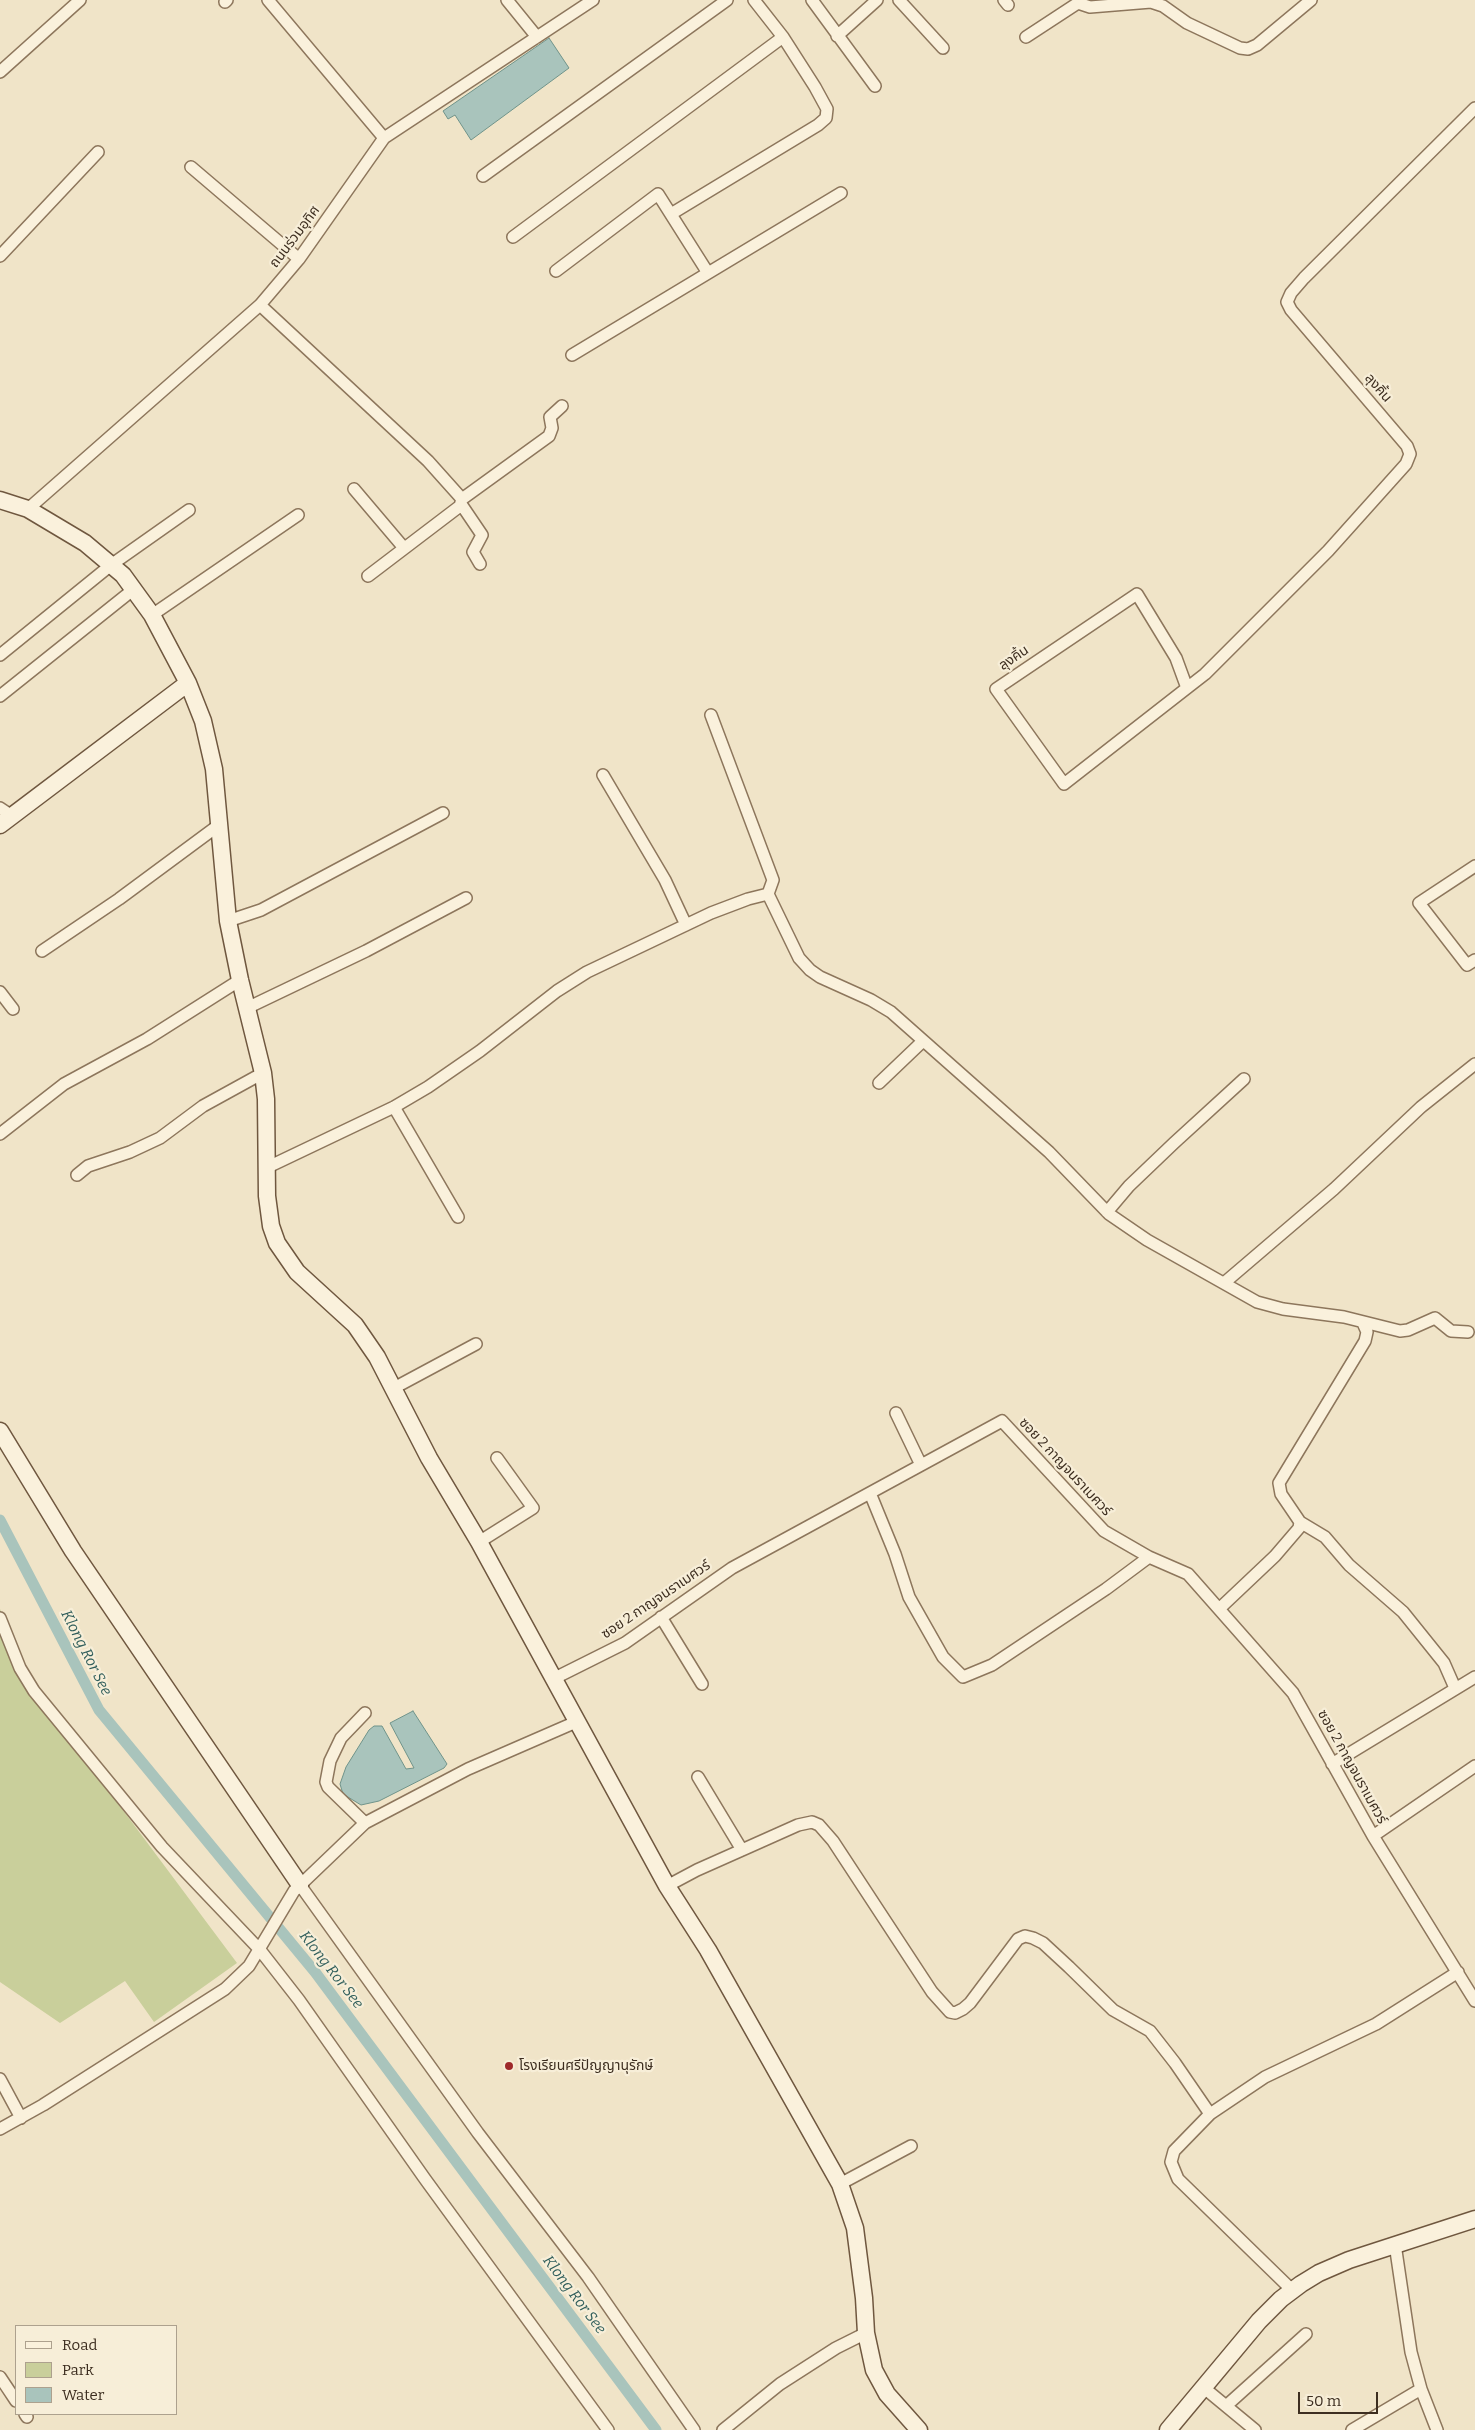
<!DOCTYPE html>
<html>
<head>
<meta charset="utf-8">
<style>
  body { margin:0 }
  #map { position:relative; width:1475px; height:2430px; overflow:hidden; background:#f0e4c8; font-family:Bitter,serif }
  canvas { display:block }
  .legend { position:absolute; left:15px; top:2325px; width:162px; height:90px; box-sizing:border-box; background:#f7eed8; border:1px solid #ada18e; margin:0; padding:6px 9px; list-style:none; font-size:15px; color:#3d2e20 }
  .legend li { display:flex; align-items:center; gap:10px; height:25px }
  .legend b { width:25px; border:1px solid #ada18e }
  .scale { position:absolute; left:1298px; top:2392px; width:80px; height:22px; box-sizing:border-box; border:2px solid #3d2e20; border-top:0; padding-left:6px; font-size:15px; line-height:18px; white-space:nowrap; color:#3d2e20; -webkit-text-stroke:4px #f7eed8; paint-order:stroke }
</style>
</head>
<body>
<div id="map">
<canvas width="1475" height="2430"></canvas>
<ul class="legend">
<li><b style="height:6px;background:#faf1dc"></b>Road</li>
<li><b style="height:14px;background:#c9cf9b"></b>Park</li>
<li><b style="height:14px;background:#a9c4bc"></b>Water</li>
</ul>
<div class="scale">50 m</div>
</div>
<script>
const ctx = document.querySelector('canvas').getContext('2d');
ctx.lineJoin = 'round';
function fillPath(path, color) {
  ctx.fillStyle = color;
  ctx.fill(path, 'evenodd');
}
function toPath(rows) {
  const path = new Path2D();
  for (const r of rows) {
    path.moveTo(r[0], r[1]);
    for (let i = 2; i < r.length; i += 2) path.lineTo(r[i], r[i + 1]);
  }
  return path;
}
function stroke(path, color, width, dash) {
  ctx.strokeStyle = color;
  ctx.lineWidth = width;
  ctx.lineCap = dash ? 'butt' : 'round';
  ctx.setLineDash(dash || []);
  ctx.stroke(path);
}
function drawText(font, color, halo, rows, align = 'center') {
  ctx.font = font + ' Bitter,"Noto Sans Thai",serif';
  ctx.lineWidth = 4.5;
  ctx.setLineDash([]);
  ctx.textBaseline = 'middle';
  ctx.strokeStyle = halo;
  ctx.fillStyle = color;
  for (const [text, x, y, turn = 0] of rows) {
    ctx.save();
    ctx.translate(x, y);
    ctx.rotate((+turn || 0) * Math.PI / 180);
    ctx.textAlign = isNaN(turn) ? turn : align;
    if (halo) ctx.strokeText(text, 0, 0);
    ctx.fillText(text, 0, 0);
    ctx.restore();
  }
}
const green = toPath([
  [0,1609,34,1691,237,1963,154,2022,125,1981,60,2023,0,1982]
]);
const water = toPath([
  [549,38,569,68,471,140,455,115,448,119,443,111,549,38],
  [413,1711,447,1764,444,1768,379,1801,361,1805,343,1794,340,1784,346,1767,369,1730,374,1726,382,1726,406,1769,414,1768,390,1723,413,1711]
]);
const canal = toPath([
  [0,1520,99,1710,315,1972,656,2430]
]);
const street = toPath([
  [268,0,384,138],
  [507,0,537,37],
  [812,0,875,86],
  [899,0,943,48],
  [1004,0,1008,5],
  [225,2,227,0],
  [837,36,877,0],
  [1026,37,1078,3,1090,7,1151,2,1163,6,1187,23,1240,48,1248,49,1257,45,1311,0],
  [0,72,80,0],
  [191,167,299,259],
  [483,176,727,0],
  [671,214,818,125,826,118,827,109,815,87,783,37,754,0],
  [513,237,783,37],
  [0,256,98,152],
  [556,271,658,194,708,273],
  [260,305,428,461,462,499,460,506,368,576],
  [572,355,841,193],
  [354,489,404,548],
  [462,499,549,436,552,428,550,417,562,406],
  [461,504,482,535,473,552,480,564],
  [28,509,260,305,299,259,384,138,593,0],
  [152,615,298,515],
  [0,655,111,565,189,510],
  [1187,688,1176,658,1137,594,996,689,1064,784,1187,688,1205,674,1328,551,1406,464,1410,454,1407,446,1291,310,1287,302,1291,293,1304,278,1475,108],
  [0,696,134,589],
  [711,715,773,880,768,894],
  [603,775,665,880,686,925],
  [0,808,12,816],
  [1475,866,1419,903,1467,965,1475,960],
  [228,921,261,910,443,813],
  [42,951,119,899,219,825],
  [0,992,13,1009],
  [247,1008,366,951,466,898],
  [879,1083,923,1041],
  [394,1107,458,1217],
  [0,1134,64,1084,147,1039,240,980],
  [266,1168,394,1107,428,1087,480,1051,557,991,587,972,711,913,748,899,768,894,799,958,810,970,820,977,871,1000,891,1012,1049,1152,1109,1214,1147,1240,1257,1302,1283,1309,1344,1317,1400,1331,1408,1330,1435,1318,1451,1331,1468,1332],
  [77,1175,88,1166,130,1152,160,1138,203,1106,263,1073],
  [1107,1212,1129,1186,1174,1143,1244,1079],
  [1224,1283,1334,1189,1421,1107,1475,1064],
  [394,1388,476,1344],
  [896,1413,921,1465],
  [870,1493,895,1554,909,1597,943,1657,963,1677,992,1665,1106,1589,1149,1557],
  [1300,1522,1325,1537,1349,1565,1403,1612,1444,1663,1455,1688],
  [479,1542,533,1508,497,1458],
  [1219,1609,1275,1556,1299,1528,1300,1522,1281,1494,1279,1483,1365,1341,1367,1332,1363,1323],
  [661,1617,702,1684],
  [0,1618,20,1668,34,1691,162,1847,260,1950,299,2000,425,2179,608,2430],
  [553,1679,625,1643,732,1568,1002,1421,1104,1531,1149,1557,1188,1574,1293,1693,1373,1836,1475,2001],
  [1332,1764,1475,1677],
  [365,1823,328,1787,326,1782,330,1761,341,1738,365,1713],
  [1373,1836,1475,1766],
  [742,1850,798,1825,812,1822,819,1825,833,1841,932,1992,950,2012,955,2013,963,2009,970,2003,1018,1939,1025,1936,1033,1938,1043,1943,1069,1967,1113,2010,1150,2031,1175,2063,1210,2114],
  [300,1885,478,2133,588,2277,694,2430],
  [667,1886,697,1870,742,1850,698,1777],
  [0,2079,21,2118],
  [0,2129,43,2105,225,1989,249,1966,294,1891,365,1823,468,1769,576,1722],
  [840,2184,911,2146],
  [1395,2244,1411,2352,1421,2389,1437,2430],
  [1292,2290,1178,2179,1171,2162,1174,2151,1210,2114,1265,2077,1376,2024,1458,1972],
  [0,2377,16,2401],
  [1203,2387,1255,2430],
  [1226,2406,1306,2334],
  [25,2414,27,2417],
  [723,2430,780,2384,836,2348,866,2333],
  [1352,2430,1421,2389]
]);
const secondary = toPath([
  [0,500,28,509,85,543,123,575,152,615,188,683,203,721,214,769,228,921,240,980,263,1073,266,1099,267,1196,271,1226,277,1243,297,1272,355,1325,377,1357,429,1458,479,1542,667,1886,708,1950,840,2184,855,2228,864,2298,866,2333,874,2370,887,2394,919,2430],
  [0,825,188,683],
  [0,1431,73,1551,300,1885],
  [1168,2430,1259,2321,1281,2299,1301,2284,1319,2273,1349,2260,1475,2219]
]);
const markers = [
  [509,2066,5,"#9e2a2b"]
];
const streetNames = [
  ["ถนนร่วมอุทิศ",295,237,-53],
  ["ลุงคิ้น",1378,388,49],
  ["ลุงคิ้น",1014,658,-34],
  ["ซอย 2 กาญจนราเมศวร์",1065,1467,47],
  ["ซอย 2 กาญจนราเมศวร์",656,1600,-34],
  ["ซอย 2 กาญจนราเมศวร์",1352,1767,61]
];
const poiNames = [
  ["โรงเรียนศรีปัญญานุรักษ์",519,2066]
];
const waterNames = [
  ["Klong Ror See",86,1653,63],
  ["Klong Ror See",331,1970,52],
  ["Klong Ror See",574,2295,53]
];
fillPath(green, '#c9cf9b');
fillPath(water, '#a9c4bc');
stroke(water, '#6f938a', 1);
stroke(canal, '#a9c4bc', 11);
stroke(street, '#8d765c', 14);
stroke(secondary, '#6f573f', 19);
stroke(street, '#faf1dc', 11);
stroke(secondary, '#faf1dc', 16);
for (const [x, y, r, color] of markers) {
  const dot = new Path2D();
  dot.arc(x, y, r, 0, 2 * Math.PI);
  ctx.fillStyle = color;
  ctx.fill(dot);
  stroke(dot, '#f7eed8', 2);
}
drawText('14px', '#3d2e20', '#f7eed8', streetNames);
drawText('14px', '#3d2e20', '#f7eed8', poiNames, 'left');
drawText('italic 15px', '#2f5d5a', '#f7eed8', waterNames);
</script>
</body>
</html>
